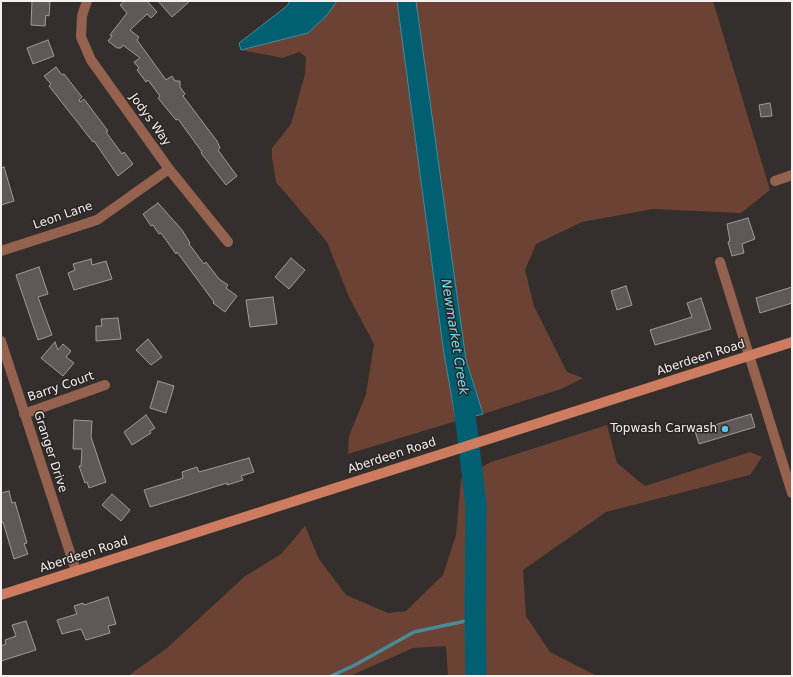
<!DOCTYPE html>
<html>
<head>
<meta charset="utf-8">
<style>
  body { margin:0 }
  #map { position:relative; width:793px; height:677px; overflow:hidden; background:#342f2d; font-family:"DejaVu Sans",sans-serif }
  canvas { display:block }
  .frame { position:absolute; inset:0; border:2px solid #f3f0ef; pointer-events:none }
</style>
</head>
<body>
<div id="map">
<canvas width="793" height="677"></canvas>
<div class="frame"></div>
</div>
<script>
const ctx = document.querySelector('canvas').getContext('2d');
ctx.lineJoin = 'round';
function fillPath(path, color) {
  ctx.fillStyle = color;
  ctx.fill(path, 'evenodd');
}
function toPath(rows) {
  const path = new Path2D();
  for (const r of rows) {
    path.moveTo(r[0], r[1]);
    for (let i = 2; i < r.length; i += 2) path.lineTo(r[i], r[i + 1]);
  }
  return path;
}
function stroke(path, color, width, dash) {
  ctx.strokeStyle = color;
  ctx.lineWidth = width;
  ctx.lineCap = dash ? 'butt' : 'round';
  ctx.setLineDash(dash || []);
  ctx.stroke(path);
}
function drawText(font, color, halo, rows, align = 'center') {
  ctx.font = font + ' "DejaVu Sans",sans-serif';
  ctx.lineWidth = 3;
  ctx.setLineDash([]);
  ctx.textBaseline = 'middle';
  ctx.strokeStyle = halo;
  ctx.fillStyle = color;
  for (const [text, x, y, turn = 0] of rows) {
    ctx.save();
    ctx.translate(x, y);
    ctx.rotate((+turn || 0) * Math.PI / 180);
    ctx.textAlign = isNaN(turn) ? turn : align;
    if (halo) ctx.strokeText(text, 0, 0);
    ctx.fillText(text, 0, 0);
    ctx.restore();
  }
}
const green = toPath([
  [337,1,397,1,444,354,456,421,348,454,349,436,366,394,374,344,349,297,327,242,276,182,272,157,272,148,291,124,305,74,306,57,299,52,283,58,241,50,308,33,327,15],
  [416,1,713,1,770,190,741,213,653,209,582,222,536,244,525,270,534,306,567,372,583,378,561,389,483,414,466,360],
  [607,425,617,463,645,486,750,452,762,457,750,475,606,512,523,570,526,616,550,652,597,676,448,676,446,646,413,648,350,676,128,676,167,648,244,577,281,554,305,526,319,559,346,595,388,613,406,611,443,575,456,535,461,479,491,462]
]);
const water = toPath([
  [290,1,337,1,327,15,308,33,241,50,239,43,287,6,290,1],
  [397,1,416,1,466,360,483,414,456,421,444,354,397,1]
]);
const stream = toPath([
  [331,676,355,665,414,632,475,619]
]);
const river = toPath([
  [462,389,476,505,475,619,476,676]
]);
const building = toPath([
  [32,1,50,1,49,16,46,15,45,26,31,25,32,1],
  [125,1,147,1,157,12,151,18,147,14,130,30,139,37,137,40,166,80,172,76,175,81,180,81,180,87,185,94,183,96,217,141,220,148,218,150,237,176,226,185,201,153,202,152,178,119,176,120,158,98,160,96,148,80,146,82,137,70,139,68,134,62,140,58,123,45,121,48,117,48,108,41,112,36,110,35,127,13,120,5,125,1],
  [158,1,190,1,172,17,158,1],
  [48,40,54,56,33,64,27,48,48,40],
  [56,67,62,75,64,74,82,97,79,100,80,102,84,99,108,131,106,132,122,154,124,152,133,164,118,176,94,141,93,142,49,86,51,84,44,76,56,67],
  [770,103,772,116,761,117,759,105,770,103],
  [4,167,14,201,1,205,1,168,4,167],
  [158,203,182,230,190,243,189,244,204,264,206,262,219,279,228,285,226,288,237,296,225,312,213,303,214,302,177,252,176,254,161,233,159,234,153,225,151,226,143,214,158,203],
  [748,218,755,239,742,244,744,253,732,256,728,242,730,241,727,224,748,218],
  [291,258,305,270,289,289,275,277,291,258],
  [91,259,92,265,106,261,112,279,74,290,68,273,75,270,73,264,91,259],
  [39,267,48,294,38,297,52,335,38,340,16,275,39,267],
  [626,286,632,305,617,310,611,291,626,286],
  [792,287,792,303,760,313,756,298,792,287],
  [273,297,277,324,250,327,246,300,273,297],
  [701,298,711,329,655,345,650,330,692,317,687,303,701,298],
  [118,318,121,339,96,341,96,326,102,326,101,319,118,318],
  [148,339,162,357,151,365,136,350,148,339],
  [55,342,58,350,63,344,71,351,66,357,74,363,63,376,41,358,55,342],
  [158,381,174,386,166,413,150,408,158,381],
  [751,414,755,427,699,444,695,431,751,414],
  [146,415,155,428,150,431,151,433,132,445,124,432,146,415],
  [74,420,92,421,91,437,106,482,89,488,87,482,85,483,79,466,81,466,82,449,73,449,74,420],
  [249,458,254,472,241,476,243,480,227,485,227,483,150,507,144,490,183,478,182,472,197,467,199,472,249,458],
  [9,491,12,503,15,502,27,543,24,544,28,554,14,559,3,522,1,522,1,493,9,491],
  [112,494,130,510,121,521,102,505,112,494],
  [108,597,116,624,108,626,110,633,86,640,81,629,62,634,57,620,77,614,74,606,83,603,84,605,108,597],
  [26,621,36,650,1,661,1,646,6,644,5,640,16,636,12,625,26,621]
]);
const street = toPath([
  [87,1,82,16,81,37,91,60,169,169,228,242],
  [775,181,792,175],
  [1,251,97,220,169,169],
  [720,262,792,493],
  [1,341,76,571],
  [24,414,105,385]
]);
const secondary = toPath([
  [1,595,792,342]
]);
const markers = [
  [725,429,4,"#58c8e4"]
];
const streetNames = [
  ["Jodys Way",150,120,54],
  ["Leon Lane",63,216,-19],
  ["Aberdeen Road",701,358,-18],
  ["Barry Court",61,387,-19],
  ["Granger Drive",50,452,72],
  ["Aberdeen Road",392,456,-18],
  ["Aberdeen Road",84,555,-18]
];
const poiNames = [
  ["Topwash Carwash",717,429]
];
const waterNames = [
  ["Newmarket Creek",454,337,81]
];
fillPath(green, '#6b4233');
fillPath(water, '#006072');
stroke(water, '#498b98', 1);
stroke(stream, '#498b98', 3.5);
stroke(river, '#006072', 21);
fillPath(building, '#5e5957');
stroke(building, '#a09a98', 1);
stroke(street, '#956250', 10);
stroke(secondary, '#cd7c5f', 10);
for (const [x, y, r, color] of markers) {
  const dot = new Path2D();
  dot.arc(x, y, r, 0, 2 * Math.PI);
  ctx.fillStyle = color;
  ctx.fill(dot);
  stroke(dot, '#2a2523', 1.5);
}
drawText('12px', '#f3f0ef', '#2a2523', streetNames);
drawText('12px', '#f3f0ef', '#2a2523', poiNames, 'right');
drawText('italic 13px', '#76e0fb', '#2a2523', waterNames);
</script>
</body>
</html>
